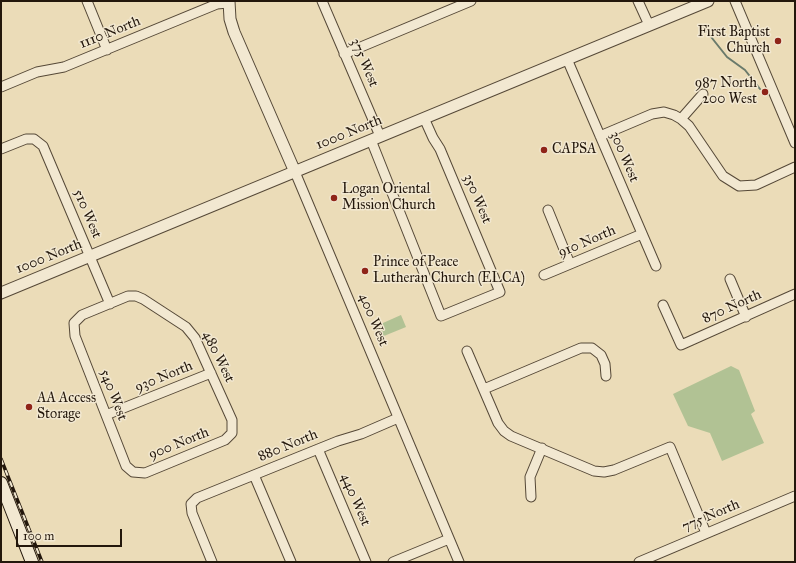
<!DOCTYPE html>
<html>
<head>
<meta charset="utf-8">
<style>
  body { margin:0 }
  #map { position:relative; width:796px; height:563px; overflow:hidden; background:#ebdcb8; font-family:"IM FELL Great Primer",serif }
  canvas { display:block }
  .frame { position:absolute; inset:0; border:2px solid #23170c; pointer-events:none }
  .scale { position:absolute; left:16px; top:529px; width:106px; height:18px; box-sizing:border-box; border:2px solid #23170c; border-top:0; padding-left:5px; font-size:12px; line-height:14px; white-space:nowrap; color:#23170c; -webkit-text-stroke:3px #f2e8d1; paint-order:stroke }
</style>
</head>
<body>
<div id="map">
<canvas width="796" height="563"></canvas>
<div class="frame"></div>
<div class="scale">100 m</div>
</div>
<script>
const ctx = document.querySelector('canvas').getContext('2d');
ctx.lineJoin = 'round';
function fillPath(path, color) {
  ctx.fillStyle = color;
  ctx.fill(path, 'evenodd');
}
function toPath(rows) {
  const path = new Path2D();
  for (const r of rows) {
    path.moveTo(r[0], r[1]);
    for (let i = 2; i < r.length; i += 2) path.lineTo(r[i], r[i + 1]);
  }
  return path;
}
function stroke(path, color, width, dash) {
  ctx.strokeStyle = color;
  ctx.lineWidth = width;
  ctx.lineCap = dash ? 'butt' : 'round';
  ctx.setLineDash(dash || []);
  ctx.stroke(path);
}
function drawText(font, color, halo, rows, align = 'center') {
  ctx.font = font + ' "IM FELL Great Primer",serif';
  ctx.lineWidth = 3;
  ctx.setLineDash([]);
  ctx.textBaseline = 'middle';
  ctx.strokeStyle = halo;
  ctx.fillStyle = color;
  for (const [text, x, y, turn = 0] of rows) {
    ctx.save();
    ctx.translate(x, y);
    ctx.rotate((+turn || 0) * Math.PI / 180);
    ctx.textAlign = isNaN(turn) ? turn : align;
    if (halo) ctx.strokeText(text, 0, 0);
    ctx.fillText(text, 0, 0);
    ctx.restore();
  }
}
const green = toPath([
  [401,315,406,327,379,338,374,327],
  [731,366,739,370,755,411,751,414,764,443,722,461,710,433,688,426,673,394]
]);
const stream = toPath([
  [704,28,727,57,745,70,760,89]
]);
const minor = toPath([
  [87,1,107,50],
  [322,1,380,136],
  [638,1,649,25],
  [735,1,795,143],
  [344,54,471,1],
  [567,59,656,266],
  [1,87,37,72,64,67,217,4,228,3],
  [681,119,703,94],
  [600,136,652,114,664,112,674,115,681,119,689,126,723,176,739,186,756,185,795,167],
  [371,140,441,316,500,292,440,149,433,138,424,118],
  [1,149,26,139,34,139,43,146,110,304],
  [295,172,459,562],
  [548,210,570,264],
  [544,275,642,234],
  [730,279,746,317],
  [128,296,136,296,143,299,186,327,195,338,232,420,232,433,225,440,145,473,133,472,126,466,75,336,74,323,82,315,128,296],
  [663,305,681,345,795,294],
  [467,351,498,423,504,431,511,436,594,471,604,472,614,470,670,447,706,533],
  [484,389,581,348,592,348,601,355,605,364,606,376],
  [106,415,211,373],
  [318,449,366,562],
  [254,475,291,562],
  [531,497,530,477,542,448],
  [212,562,192,513,191,504,197,498,338,441,361,434,398,418],
  [393,562,449,539],
  [639,562,795,496]
]);
const tertiary = toPath([
  [229,1,230,19,234,32,295,172],
  [1,293,708,1]
]);
const secondary = toPath([
  [1,483,32,562]
]);
const rail = toPath([
  [1,459,42,562]
]);
const markers = [
  [778,41,4,"#8f2418"],
  [765,92,4,"#8f2418"],
  [544,150,4,"#8f2418"],
  [334,198,4,"#8f2418"],
  [365,271,4,"#8f2418"],
  [29,407,4,"#8f2418"]
];
const streetNames = [
  ["1110 North",110,33,-22],
  ["375 West",364,63,67],
  ["1000 North",349,133,-22],
  ["300 West",624,157,67],
  ["350 West",477,199,67],
  ["510 West",87,214,67],
  ["910 North",587,242,-23],
  ["1000 North",49,257,-22],
  ["870 North",732,307,-24],
  ["400 West",373,320,67],
  ["480 West",218,357,64],
  ["930 North",164,377,-22],
  ["540 West",113,395,69],
  ["900 North",179,444,-22],
  ["880 North",288,446,-22],
  ["440 West",355,500,67],
  ["775 North",711,516,-23]
];
const poiNames = [
  ["First Baptist",770,33,"right"],
  ["Church",770,49,"right"],
  ["987 North",757,84,"right"],
  ["200 West",757,100,"right"],
  ["CAPSA",552,150],
  ["Logan Oriental",342,190],
  ["Mission Church",342,206],
  ["Prince of Peace",373,263],
  ["Lutheran Church (ELCA)",373,279],
  ["AA Access",37,399],
  ["Storage",37,415]
];
fillPath(green, '#b1c294');
stroke(stream, '#6a7a6b', 2);
stroke(minor, '#554837', 11);
stroke(tertiary, '#554837', 13);
stroke(secondary, '#23170c', 14);
stroke(minor, '#f2e8d1', 9);
stroke(tertiary, '#f2e8d1', 11);
stroke(secondary, '#f2e8d1', 12);
stroke(rail, '#23170c', 3.5);
stroke(rail, '#f2e8d1', 2, [6]);
for (const [x, y, r, color] of markers) {
  const dot = new Path2D();
  dot.arc(x, y, r, 0, 2 * Math.PI);
  ctx.fillStyle = color;
  ctx.fill(dot);
  stroke(dot, '#f2e8d1', 1.5);
}
drawText('14px', '#23170c', '#f2e8d1', streetNames);
drawText('14px', '#23170c', '#f2e8d1', poiNames, 'left');
</script>
</body>
</html>
